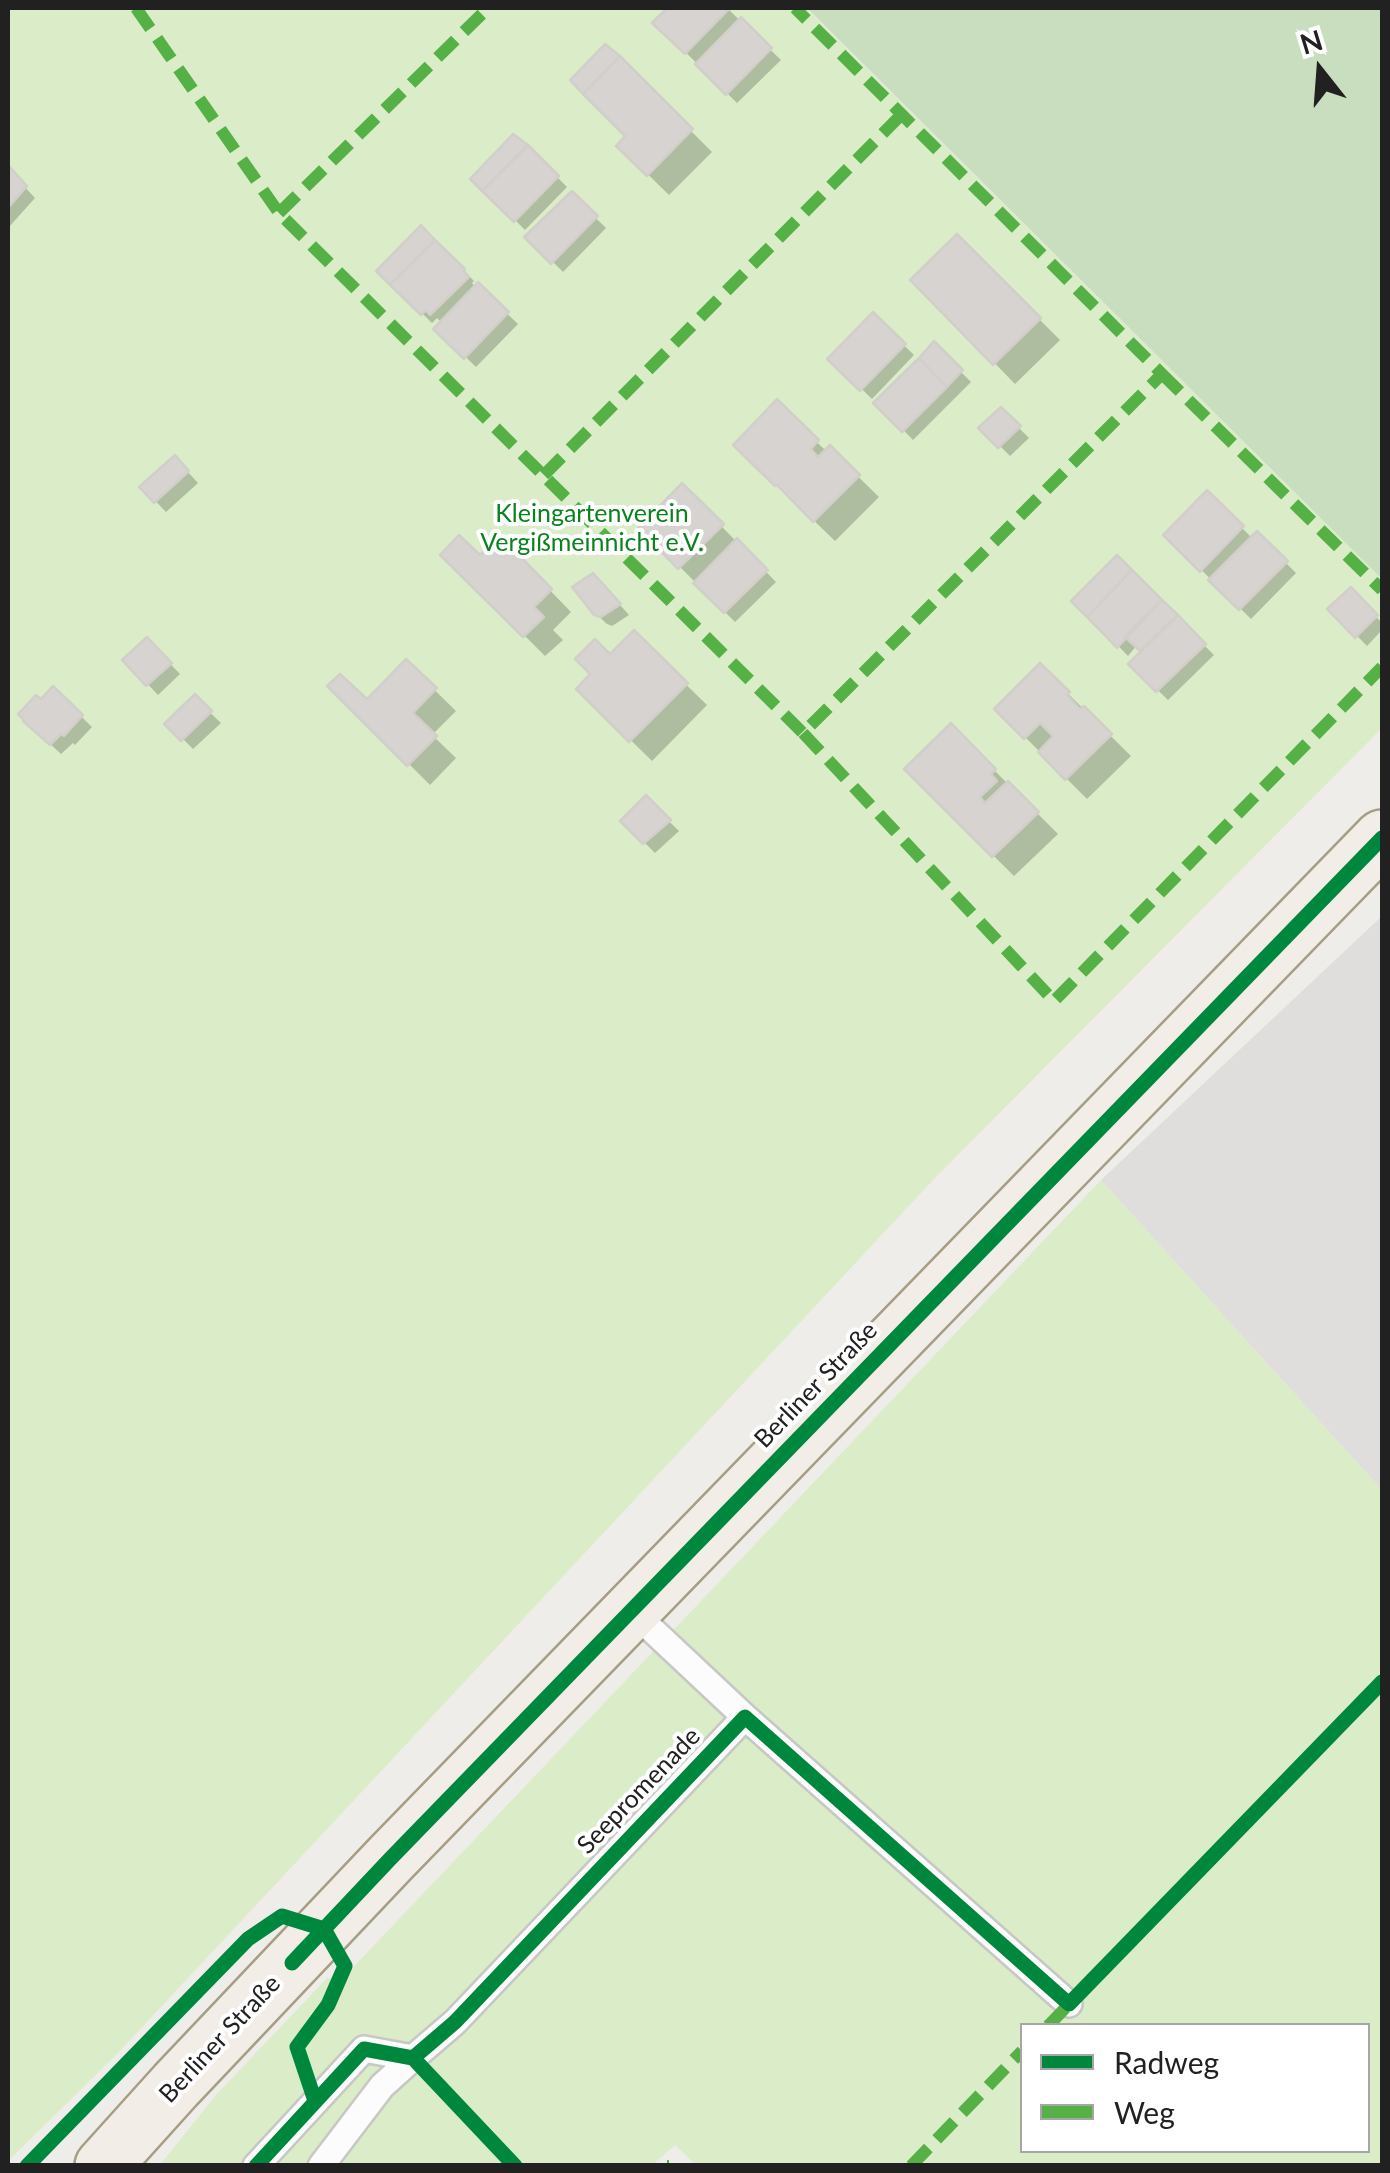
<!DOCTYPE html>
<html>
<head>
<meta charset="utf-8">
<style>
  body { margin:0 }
  #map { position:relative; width:1390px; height:2173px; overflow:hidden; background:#efede9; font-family:Lato,sans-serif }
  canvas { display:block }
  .frame { position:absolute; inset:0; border:10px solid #212121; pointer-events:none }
  .legend { position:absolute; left:1020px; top:2023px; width:350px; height:130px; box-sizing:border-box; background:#fff; border:2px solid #a6a6a6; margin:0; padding:12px 18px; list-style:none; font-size:30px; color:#212121 }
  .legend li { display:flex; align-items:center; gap:20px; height:50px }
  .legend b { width:50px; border:2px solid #a6a6a6 }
  .north { position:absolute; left:1270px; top:20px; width:100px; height:100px; -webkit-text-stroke:8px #fff; paint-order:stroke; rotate:343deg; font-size:28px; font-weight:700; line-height:40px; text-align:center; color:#212121 }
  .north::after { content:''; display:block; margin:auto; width:35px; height:45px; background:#212121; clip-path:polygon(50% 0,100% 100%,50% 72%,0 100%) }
</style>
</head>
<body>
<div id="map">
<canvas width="1390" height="2173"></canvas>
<div class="frame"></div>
<ul class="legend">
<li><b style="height:12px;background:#00873e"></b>Radweg</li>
<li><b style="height:12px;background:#55b145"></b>Weg</li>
</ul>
<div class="north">N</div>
</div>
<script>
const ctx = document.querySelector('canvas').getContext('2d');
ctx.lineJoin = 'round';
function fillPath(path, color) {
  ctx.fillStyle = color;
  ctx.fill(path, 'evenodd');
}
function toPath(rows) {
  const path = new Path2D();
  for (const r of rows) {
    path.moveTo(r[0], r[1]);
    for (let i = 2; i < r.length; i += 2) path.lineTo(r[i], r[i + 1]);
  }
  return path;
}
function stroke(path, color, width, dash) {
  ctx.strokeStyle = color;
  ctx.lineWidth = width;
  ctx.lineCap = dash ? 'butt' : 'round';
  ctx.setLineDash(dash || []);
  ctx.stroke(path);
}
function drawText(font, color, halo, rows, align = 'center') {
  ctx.font = font + ' Lato,sans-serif';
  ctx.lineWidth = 8;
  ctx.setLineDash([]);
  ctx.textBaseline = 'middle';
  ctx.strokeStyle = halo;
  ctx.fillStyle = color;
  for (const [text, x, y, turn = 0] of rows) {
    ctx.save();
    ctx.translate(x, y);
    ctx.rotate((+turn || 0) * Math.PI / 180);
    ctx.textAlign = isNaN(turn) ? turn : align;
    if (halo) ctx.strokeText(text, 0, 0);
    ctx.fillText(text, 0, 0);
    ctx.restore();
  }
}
const grass = toPath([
  [8,8,806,8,1382,579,1382,728,933,1180,117,2054,8,2161],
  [1101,1180,1382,1490,1382,2165,697,2166,675,2145,651,2166,159,2166,216,2095,327,1978,341,1980],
  [1022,2026,1368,2026,1368,2150,1022,2150]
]);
const forest = toPath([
  [807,8,1382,8,1382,579]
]);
const parking = toPath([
  [1382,916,1382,1490,1101,1180]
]);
const shadow = toPath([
  [671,8,727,8,781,60,737,103,656,23],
  [618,58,712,152,669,195,619,146,629,136],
  [527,147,567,187,525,230,474,179],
  [8,169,35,198,9,227,8,226],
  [572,195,606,228,563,272,528,237],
  [421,228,474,281,472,283,476,288,478,286,518,324,476,367,437,329,442,323,437,318,432,323,379,271],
  [957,237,1060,340,1015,384,914,280],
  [874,316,914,355,872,399,831,359],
  [934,345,971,382,913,440,877,403],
  [777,403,827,452,830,449,879,497,835,541,736,445],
  [1001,410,1029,438,1010,456,982,428],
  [175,458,198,483,166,512,142,487],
  [682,486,776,582,735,622,641,528],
  [1207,493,1253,539,1257,534,1296,573,1251,619,1166,535],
  [500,539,571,612,553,630,563,640,545,656,444,555,480,559],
  [1117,559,1214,655,1168,700,1131,664,1143,651,1137,645,1128,656,1075,601],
  [603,586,629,615,612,626,607,624,595,613],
  [1351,590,1382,623,1382,630,1367,646,1331,609],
  [634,634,707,705,652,761,579,689],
  [147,640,180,674,158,695,125,660],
  [406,662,456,711,432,735,456,758,430,785,331,686,367,703],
  [1040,666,1131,756,1087,799,997,709],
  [53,689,92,727,75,745,73,743,61,754,36,731,41,703],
  [195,698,221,723,193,749,168,724],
  [951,727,1058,834,1014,876,907,770],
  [646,799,679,831,655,853,623,821]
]);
const building = toPath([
  [667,8,730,8,685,54,652,23,667,8],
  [741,17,772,48,726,95,695,64,741,17],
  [605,44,620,56,583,94,570,80,605,44],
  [620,56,693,129,647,176,616,146,625,136,583,94,620,56],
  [513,134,528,145,482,191,470,179,513,134],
  [528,145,559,176,514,222,482,191,528,145],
  [8,165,27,186,8,208,8,165],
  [572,191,598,216,551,264,524,237,572,191],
  [421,225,435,240,390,285,376,271,421,225],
  [957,234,1041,318,993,365,910,280,957,234],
  [435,240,465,269,464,271,469,277,430,315,426,310,421,315,390,285,435,240],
  [478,282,509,312,464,359,433,329,478,282],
  [873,312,906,344,860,391,827,359,873,312],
  [934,341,963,370,947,387,919,358,934,341],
  [919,358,947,387,902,432,873,403,919,358],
  [777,399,819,440,811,449,818,457,830,445,860,475,813,522,777,485,775,486,733,445,777,399],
  [1001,407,1021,426,998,448,978,428,1001,407],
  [175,455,189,471,154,503,139,487,175,455],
  [682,483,724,524,678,569,638,528,682,483],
  [1207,490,1244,526,1200,572,1163,535,1207,490],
  [1257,531,1288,561,1239,610,1208,580,1257,531],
  [459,535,480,555,500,536,552,589,534,607,544,617,523,637,440,555,459,535],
  [737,538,768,570,724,613,693,583,737,538],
  [1117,555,1132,570,1087,617,1071,601,1117,555],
  [1132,570,1162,600,1117,648,1087,617,1132,570],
  [593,573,621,604,601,617,594,615,572,587,593,573],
  [1351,587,1378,615,1355,638,1327,609,1351,587],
  [1162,600,1178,615,1140,651,1125,637,1162,600],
  [1178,615,1206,644,1156,692,1128,664,1178,615],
  [634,630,688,683,629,742,576,689,590,674,575,659,595,639,610,654,634,630],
  [147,637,172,663,146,686,122,660,147,637],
  [406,659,437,688,413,713,437,736,407,766,327,686,340,674,367,699,406,659],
  [1040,663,1070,692,1067,695,1080,709,1084,706,1112,734,1065,780,1038,752,1053,736,1040,723,1024,739,994,709,1040,663],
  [53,686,83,715,64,736,61,734,50,745,23,721,24,720,18,714,36,695,41,699,53,686],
  [195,694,212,711,181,741,164,724,195,694],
  [951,723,996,769,991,774,997,781,980,797,985,803,1008,781,1039,812,992,857,904,769,951,723],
  [646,795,671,820,643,844,620,821,646,795]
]);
const lane = toPath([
  [631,1610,745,1717],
  [256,2166,364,2049,413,2058,455,2022,745,1717,1069,2004],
  [321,2166,382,2086,413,2058]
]);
const primary = toPath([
  [103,2166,176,2085,391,1858,1382,838]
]);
const quiet = toPath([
  [136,8,279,213,803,733,1162,374,795,8],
  [279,213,488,8],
  [1162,374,1382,590],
  [544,475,902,114],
  [803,733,1054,1001,1382,667],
  [1048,2026,1076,1997],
  [667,2166,669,2166],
  [911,2166,1022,2051]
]);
const cycleway = toPath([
  [292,1963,391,1858,1382,838],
  [413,2058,515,2166],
  [27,2166,248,1939,282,1916,324,1929,345,1966,328,2005,297,2047,315,2101],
  [256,2166,364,2049,413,2058,455,2022,745,1717,1069,2004,1382,1682]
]);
const parkNames = [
  ["Kleingartenverein",592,514],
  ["Vergißmeinnicht e.V.",592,543]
];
const streetNames = [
  ["Berliner Straße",816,1385,-46],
  ["Seepromenade",639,1791,-46],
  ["Berliner Straße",220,2039,-47]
];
fillPath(grass, '#daecc8');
fillPath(forest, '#c8debf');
fillPath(parking, '#dfdedd');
fillPath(shadow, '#0003');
fillPath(building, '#d6d3d0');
stroke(building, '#d2cfca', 2.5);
stroke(lane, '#c8c7c5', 30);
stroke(primary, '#a69d85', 60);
stroke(lane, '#fdfcfc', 25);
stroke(primary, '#f2ede6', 55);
stroke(quiet, '#55b145', 12, [25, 12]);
stroke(cycleway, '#00873e', 15);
drawText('25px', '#0a831c', '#fff', parkNames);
drawText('25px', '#212121', '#fff', streetNames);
</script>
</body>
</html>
